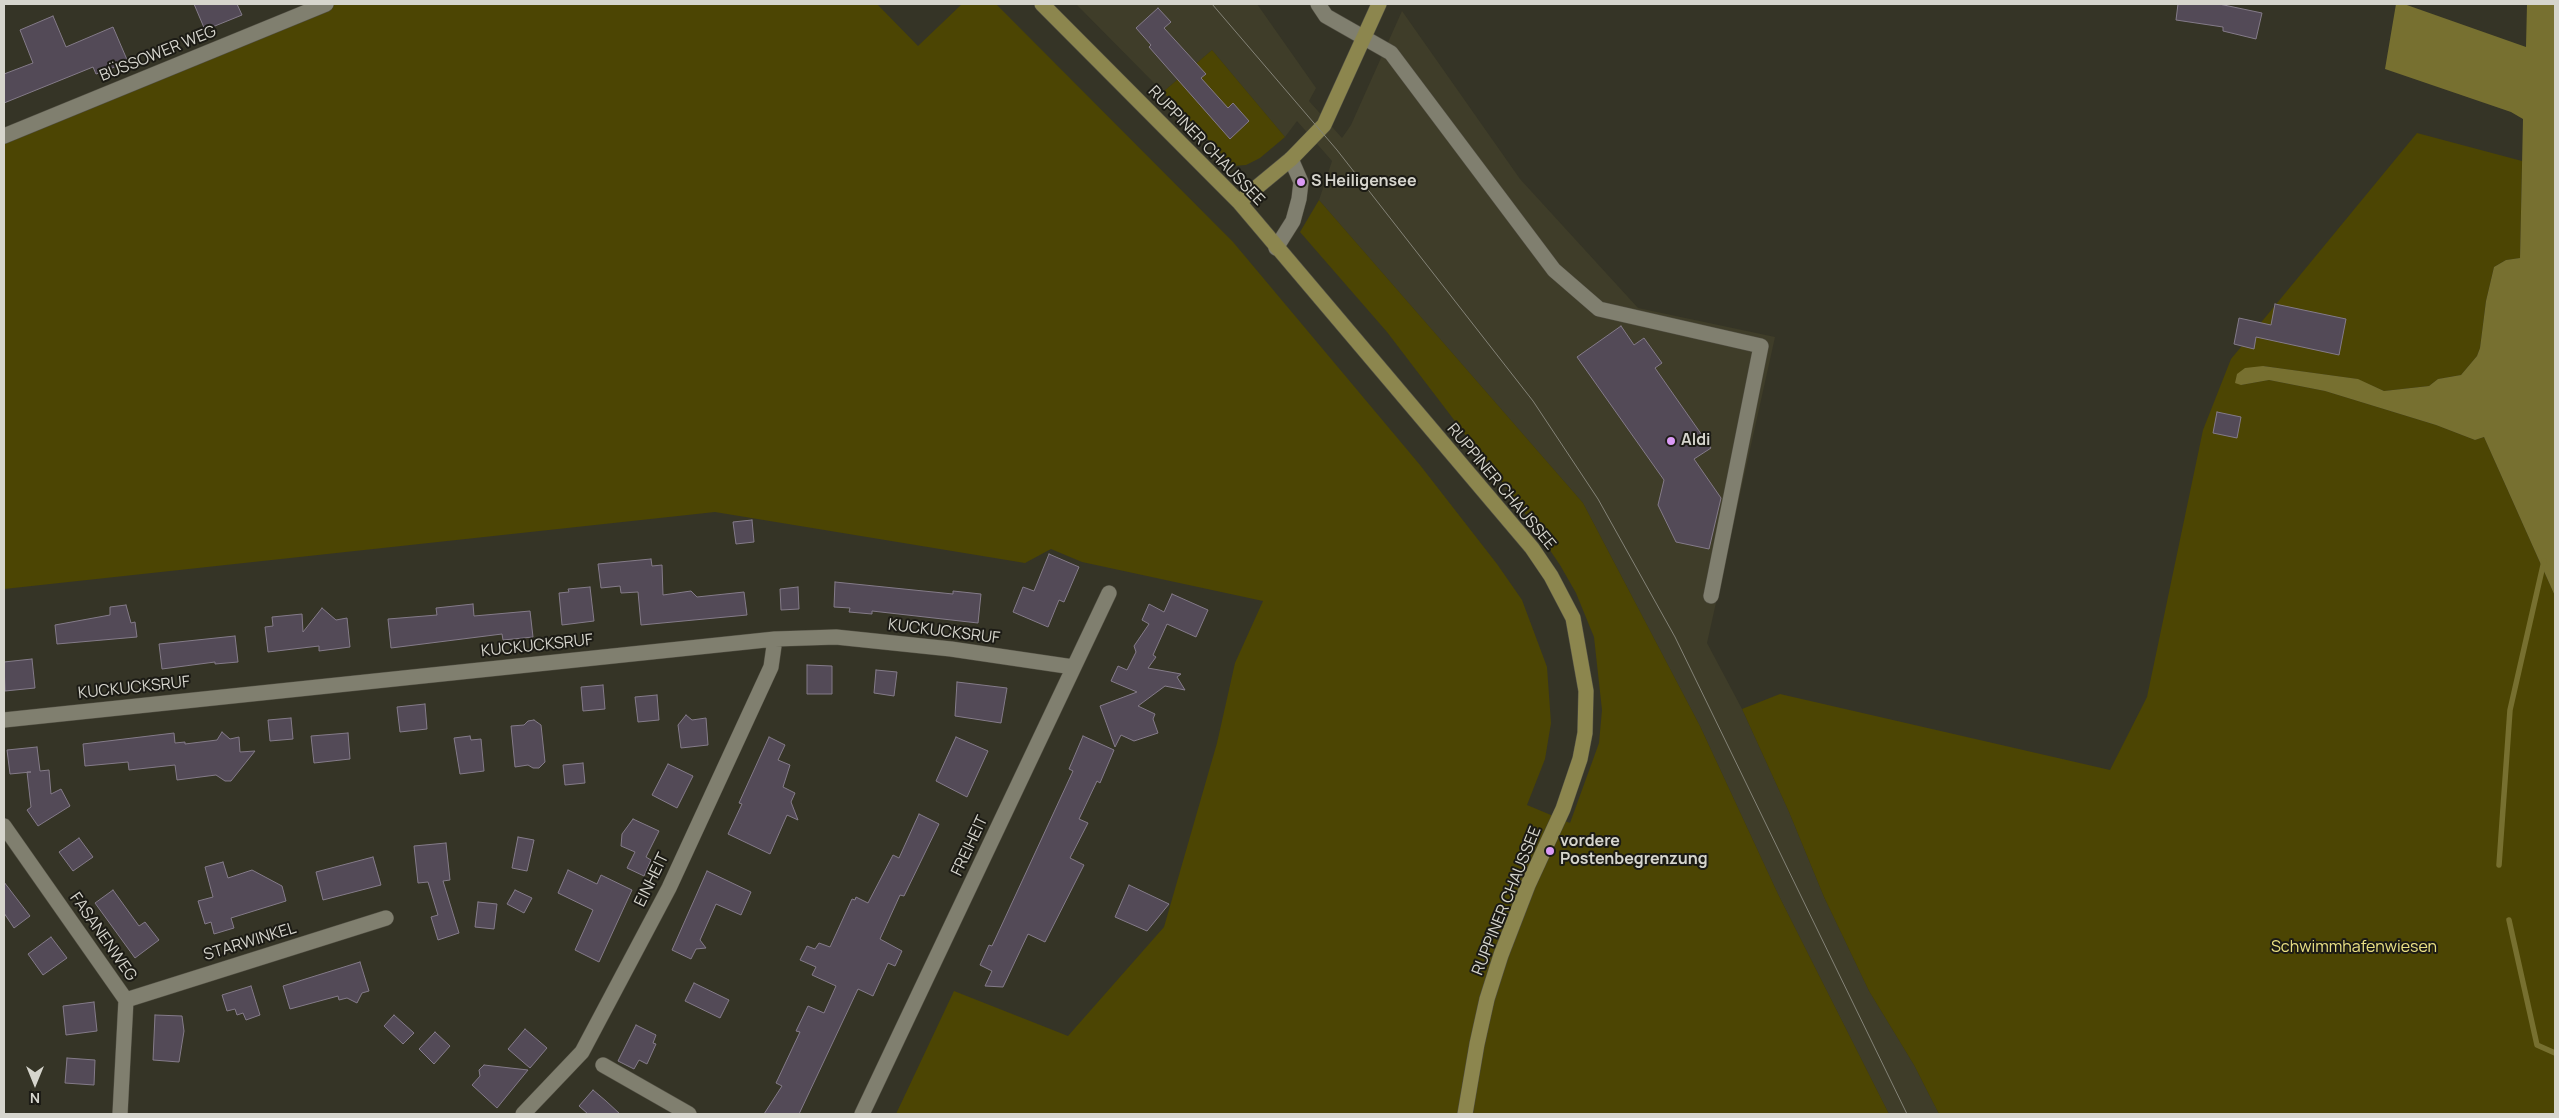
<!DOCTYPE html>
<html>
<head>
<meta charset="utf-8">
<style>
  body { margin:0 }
  #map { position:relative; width:2559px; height:1118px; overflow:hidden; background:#353426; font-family:Manrope,sans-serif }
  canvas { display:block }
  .frame { position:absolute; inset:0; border:5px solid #d6d5cd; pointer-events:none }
  .north { position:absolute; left:10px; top:1058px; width:50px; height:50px; -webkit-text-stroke:4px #1c1b15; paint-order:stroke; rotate:180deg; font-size:14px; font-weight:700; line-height:20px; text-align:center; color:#d6d5cd }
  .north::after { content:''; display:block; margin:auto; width:18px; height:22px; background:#d6d5cd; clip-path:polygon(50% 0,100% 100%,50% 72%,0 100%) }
</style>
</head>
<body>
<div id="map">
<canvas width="2559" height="1118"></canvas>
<div class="frame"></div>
<div class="north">N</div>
</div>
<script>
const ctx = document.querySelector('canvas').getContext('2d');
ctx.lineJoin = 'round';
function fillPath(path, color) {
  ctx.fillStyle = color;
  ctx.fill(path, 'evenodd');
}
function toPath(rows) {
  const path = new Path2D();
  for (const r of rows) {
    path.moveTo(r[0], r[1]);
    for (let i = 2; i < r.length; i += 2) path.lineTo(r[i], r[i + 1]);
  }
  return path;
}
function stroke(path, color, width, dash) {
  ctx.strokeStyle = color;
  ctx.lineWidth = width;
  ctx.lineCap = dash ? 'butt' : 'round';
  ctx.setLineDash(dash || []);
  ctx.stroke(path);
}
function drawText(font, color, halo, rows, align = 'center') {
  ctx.font = font + ' Manrope,sans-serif';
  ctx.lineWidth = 4;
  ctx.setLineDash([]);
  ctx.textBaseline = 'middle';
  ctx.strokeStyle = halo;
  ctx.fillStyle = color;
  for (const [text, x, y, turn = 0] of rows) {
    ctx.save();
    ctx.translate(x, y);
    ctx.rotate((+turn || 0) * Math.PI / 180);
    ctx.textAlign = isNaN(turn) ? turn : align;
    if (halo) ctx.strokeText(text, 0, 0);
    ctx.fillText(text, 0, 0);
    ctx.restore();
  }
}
const built = toPath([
  [1076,4,1257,4,1316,88,1309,101,1342,138,1351,125,1402,11,1520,179,1638,308,1775,337,1707,643,1742,709,1789,812,1824,897,1869,991,1914,1065,1939,1114,1889,1114,1778,894,1700,726,1583,503,1319,200,1332,161,1297,121,1285,137,1212,50,1163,92]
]);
const green = toPath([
  [326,4,877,4,918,46,962,4,996,4,1233,242,1420,465,1497,564,1522,600,1547,667,1551,723,1545,759,1527,805,1570,823,1599,743,1602,710,1594,637,1576,593,1560,565,1522,509,1387,332,1300,232,1319,200,1583,503,1700,726,1778,894,1889,1114,896,1114,954,991,1068,1036,1164,927,1217,743,1235,663,1263,601,1082,562,1051,549,1025,563,715,512,4,589,4,136],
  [1212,50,1285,137,1260,158,1246,165,1233,166,1163,92],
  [2417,133,2522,161,2520,258,2506,260,2494,267,2486,301,2480,348,2477,356,2461,375,2438,379,2429,386,2384,391,2357,379,2263,366,2241,385,2269,380,2325,391,2436,425,2475,440,2484,437,2555,596,2555,1114,1939,1114,1914,1065,1869,991,1824,897,1789,812,1742,709,1780,694,2110,770,2147,697,2203,430,2231,359]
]);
const water = toPath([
  [2396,4,2404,4,2526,47,2527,4,2555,4,2555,596,2484,437,2475,440,2436,425,2325,391,2269,380,2241,385,2235,383,2237,374,2245,368,2263,366,2358,379,2384,391,2429,386,2438,379,2461,375,2477,356,2480,348,2486,301,2494,267,2506,260,2520,258,2523,119,2511,112,2385,69]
]);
const stream = toPath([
  [2499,865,2510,710,2544,561],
  [2509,920,2537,1045,2555,1053]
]);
const building = toPath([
  [194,4,237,4,242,15,205,30,194,4],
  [2178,4,2219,4,2262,13,2256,39,2223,31,2223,27,2176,20,2178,4],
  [1158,8,1171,22,1164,28,1206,74,1201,78,1228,108,1233,103,1249,121,1230,139,1149,47,1151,45,1136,28,1158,8],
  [53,16,66,47,113,27,128,62,96,74,93,67,4,103,4,74,33,63,20,30,53,16],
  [2275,304,2346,319,2339,355,2256,337,2254,349,2234,344,2239,318,2271,325,2275,304],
  [1621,326,1634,345,1644,338,1662,363,1655,368,1711,448,1694,459,1721,498,1709,549,1676,542,1658,505,1664,480,1577,357,1621,326],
  [2217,412,2241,417,2237,438,2213,433,2217,412],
  [752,520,754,542,736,544,733,522,752,520],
  [1049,554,1079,567,1064,602,1059,600,1048,627,1013,612,1023,587,1034,591,1049,554],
  [651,559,652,566,662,565,663,595,691,591,697,597,744,592,747,615,641,625,638,592,621,593,620,586,601,588,598,564,651,559],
  [835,582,953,594,953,591,981,594,978,623,872,611,872,614,849,612,850,608,834,607,835,582],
  [590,587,594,621,562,625,559,593,569,592,568,589,590,587],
  [798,587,799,609,781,610,780,589,798,587],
  [1172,594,1208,610,1196,637,1167,624,1153,655,1156,657,1148,668,1181,674,1177,677,1185,690,1165,686,1138,706,1155,714,1153,719,1158,733,1134,741,1121,735,1115,747,1100,706,1137,692,1111,681,1118,666,1127,670,1136,652,1134,646,1149,624,1142,620,1149,604,1164,612,1172,594],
  [473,604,474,616,530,611,533,637,503,640,502,634,391,648,388,619,437,615,436,608,473,604],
  [126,605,131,623,135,622,137,637,57,644,55,625,110,615,110,607,126,605],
  [322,608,336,620,347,618,350,647,319,651,319,646,268,652,265,627,273,626,272,617,302,614,303,632,322,608],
  [235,636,238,662,215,664,215,662,162,669,159,644,235,636],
  [32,659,35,688,5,691,4,662,32,659],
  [807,665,832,666,832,694,807,694,807,665],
  [876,670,897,672,894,696,874,693,876,670],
  [957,682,1007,688,1001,723,955,716,957,682],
  [603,685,605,709,583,711,581,687,603,685],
  [657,695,659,720,638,722,635,697,657,695],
  [425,704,427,729,400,732,397,707,425,704],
  [686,715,692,720,706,718,708,745,681,748,678,725,686,715],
  [291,718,293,739,270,741,268,720,291,718],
  [534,720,541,725,545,762,539,768,533,768,528,765,515,767,511,726,524,725,528,721,534,720],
  [222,732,230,739,239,737,240,752,255,751,231,781,225,781,216,775,177,780,175,765,129,770,128,762,85,766,83,744,174,733,175,743,185,742,185,744,217,740,222,732],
  [348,733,350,759,314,763,311,736,348,733],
  [470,736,471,740,481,739,484,771,460,774,454,738,470,736],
  [1083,736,1114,750,1100,783,1097,781,1079,819,1088,823,1070,858,1084,865,1045,942,1028,934,1003,987,985,986,992,971,980,965,989,945,992,946,1073,771,1069,769,1083,736],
  [769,737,785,745,778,760,790,765,783,787,795,793,791,802,798,820,787,815,770,854,728,834,742,804,739,803,769,737],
  [956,737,988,751,967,797,936,781,956,737],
  [37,747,40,771,49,770,51,794,61,789,70,806,38,826,27,810,31,807,27,772,31,772,10,774,7,750,37,747],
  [583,763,585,783,565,785,563,765,583,763],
  [668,764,693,776,677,808,652,795,668,764],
  [919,814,939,824,904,896,900,895,880,939,902,951,895,966,888,963,873,996,858,989,799,1114,764,1114,782,1086,776,1083,800,1032,796,1031,808,1006,824,1013,836,986,812,975,816,967,800,960,807,946,815,949,819,943,830,947,852,899,855,900,856,897,868,903,893,855,899,858,919,814],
  [633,819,659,831,646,857,651,860,644,876,627,868,635,852,621,846,622,834,633,819],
  [518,837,534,840,527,871,512,868,518,837],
  [79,838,93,857,73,871,59,852,79,838],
  [446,843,450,880,443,881,459,933,438,940,431,917,438,915,428,882,418,883,414,846,446,843],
  [373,857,381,885,323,900,316,872,373,857],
  [223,862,228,878,252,870,282,886,286,901,231,918,234,928,214,934,211,922,205,924,198,901,213,897,205,867,223,862],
  [568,870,597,884,601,875,632,890,599,962,575,950,593,910,558,893,568,870],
  [707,871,751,892,741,915,716,904,700,940,706,948,696,949,691,959,672,950,707,871],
  [4,882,30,916,14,928,4,913,4,882],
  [1129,885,1169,904,1147,931,1115,917,1129,885],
  [113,890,139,926,145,922,159,940,135,958,95,903,113,890],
  [515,890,532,898,524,913,507,904,515,890],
  [478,902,497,904,494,929,475,927,478,902],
  [51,937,67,958,43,975,28,954,51,937],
  [360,962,369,991,362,993,357,1003,347,998,339,1000,338,996,290,1009,283,986,360,962],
  [694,983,729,1000,720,1018,685,1001,694,983],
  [251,986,260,1015,246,1020,243,1013,237,1015,235,1009,227,1011,222,995,251,986],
  [94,1002,97,1031,66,1035,63,1006,94,1002],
  [155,1015,182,1016,184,1031,179,1062,153,1060,155,1015],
  [394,1015,414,1033,403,1044,384,1026,394,1015],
  [636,1025,656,1035,653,1043,656,1044,647,1064,639,1060,634,1069,618,1061,636,1025],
  [525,1029,547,1048,530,1068,508,1049,525,1029],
  [435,1032,450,1046,434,1064,419,1049,435,1032],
  [67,1058,95,1060,94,1085,65,1083,67,1058],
  [484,1065,528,1070,497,1108,472,1085,480,1076,479,1070,484,1065],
  [593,1090,606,1101,620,1114,588,1114,579,1106,593,1090]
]);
const minor = toPath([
  [1318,4,1326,16,1391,53,1554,270,1599,309,1761,346,1711,596],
  [4,136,326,4],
  [1276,248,1293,221,1299,199,1301,182,1291,159],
  [4,720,775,639,836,637,951,649,1073,667],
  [4,826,126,1000,120,1114],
  [126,1000,386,918],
  [603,1065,689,1114],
  [523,1114,582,1052,669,888,771,667,775,639],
  [862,1114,1109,593]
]);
const major = toPath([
  [1042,4,1239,202,1532,548,1551,576,1573,618,1586,691,1585,733,1580,759,1563,809,1528,885,1501,955,1487,999,1477,1044,1465,1114],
  [1239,202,1291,159,1324,125,1379,4]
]);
const tram = toPath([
  [1212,4,1337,150,1533,401,1598,499,1675,637,1907,1114]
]);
const markers = [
  [1301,182,5,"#db9af6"],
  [1671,441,5,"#db9af6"],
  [1550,851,5,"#db9af6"]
];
const streetNames = [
  ["BÜSSOWER WEG",158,54,-22],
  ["RUPPINER CHAUSSEE",1206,146,46],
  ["RUPPINER CHAUSSEE",1501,487,50],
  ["KUCKUCKSRUF",944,632,7],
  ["KUCKUCKSRUF",537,646,-6],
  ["KUCKUCKSRUF",134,688,-6],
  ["FREIHEIT",970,846,-65],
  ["EINHEIT",652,880,-64],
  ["RUPPINER CHAUSSEE",1507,901,-68],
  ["FASANENWEG",103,937,55],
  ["STARWINKEL",250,942,-17]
];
const poiNames = [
  ["S Heiligensee",1311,182],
  ["Aldi",1681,441],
  ["vordere",1560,842],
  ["Postenbegrenzung",1560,860]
];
const parkNames = [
  ["Schwimmhafenwiesen",2354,948]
];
fillPath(built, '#3f3d29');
fillPath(green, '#4c4503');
fillPath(water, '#777030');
stroke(stream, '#777030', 5.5);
fillPath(building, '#534a57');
stroke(building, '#847b89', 1);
stroke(minor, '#514f43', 16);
stroke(major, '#514f43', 16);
stroke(minor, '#807f6f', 15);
stroke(major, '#8c864e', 15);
stroke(tram, '#848377', 1);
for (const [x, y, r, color] of markers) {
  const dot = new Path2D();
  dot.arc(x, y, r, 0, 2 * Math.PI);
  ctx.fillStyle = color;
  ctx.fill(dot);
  stroke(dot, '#1c1b15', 2);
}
drawText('16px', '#d6d5cd', '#1c1b15', streetNames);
drawText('bold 16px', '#d6d5cd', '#1c1b15', poiNames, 'left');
drawText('16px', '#ece285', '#1c1b15', parkNames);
</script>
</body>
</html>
